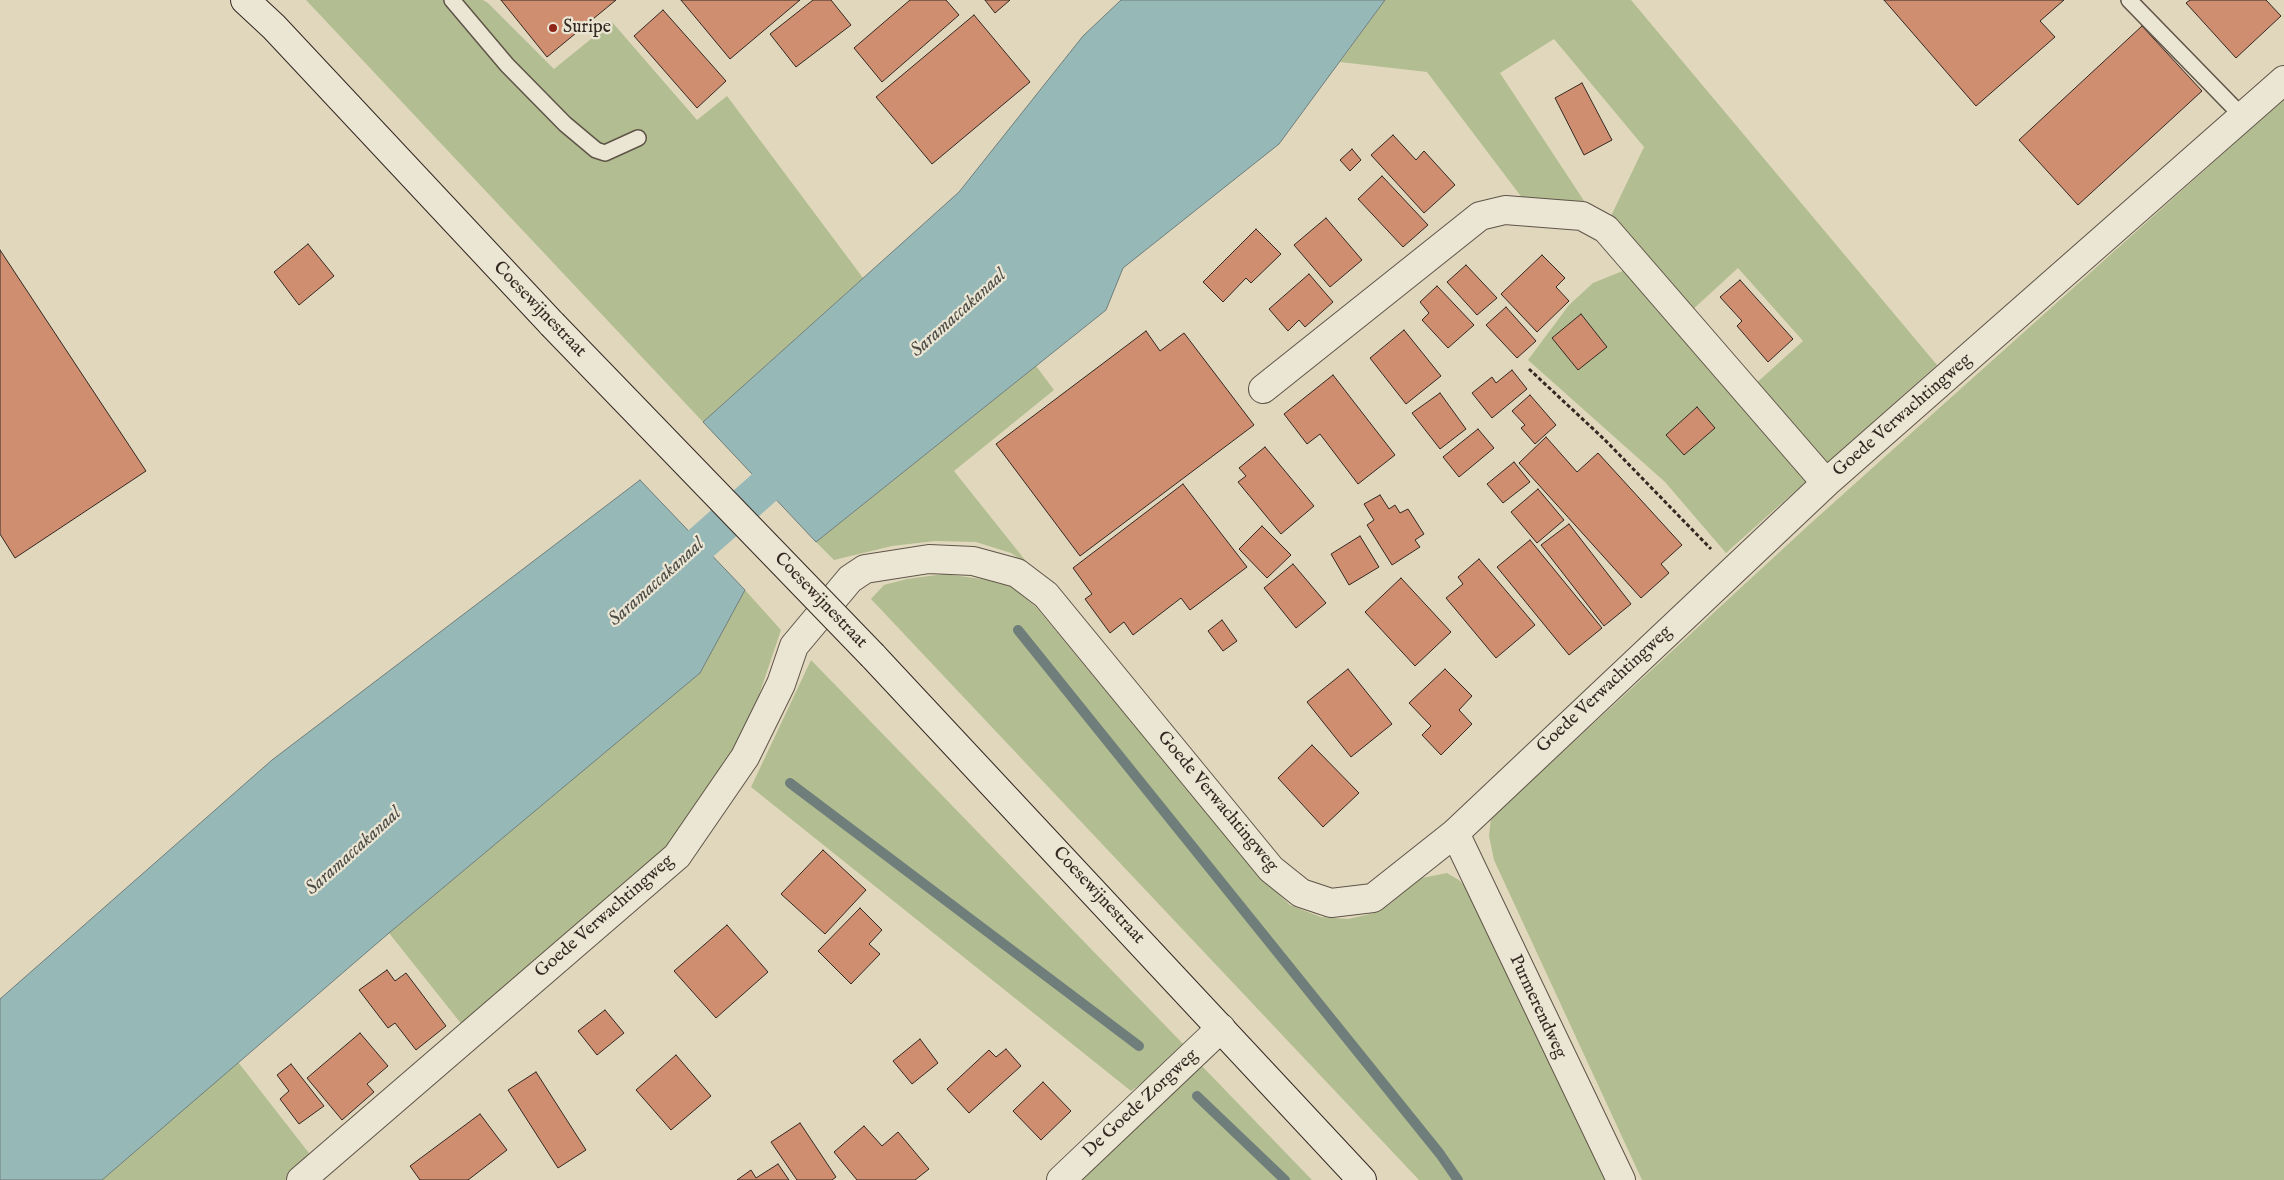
<!DOCTYPE html>
<html>
<head>
<meta charset="utf-8">
<style>
  body { margin:0 }
  canvas { display:block; background:#e0d7bc }
</style>
</head>
<body>
<canvas width="2284" height="1180"></canvas>
<script>
const ctx = document.querySelector('canvas').getContext('2d');
ctx.lineJoin = 'round';
function fillPath(path, color) {
  ctx.fillStyle = color;
  ctx.fill(path, 'evenodd');
}
function toPath(rows) {
  const path = new Path2D();
  for (const r of rows) {
    path.moveTo(r[0], r[1]);
    for (let i = 2; i < r.length; i += 2) path.lineTo(r[i], r[i + 1]);
  }
  return path;
}
function stroke(path, color, width, dash) {
  ctx.strokeStyle = color;
  ctx.lineWidth = width;
  ctx.lineCap = dash ? 'butt' : 'round';
  ctx.setLineDash(dash || []);
  ctx.stroke(path);
}
function drawText(font, color, halo, rows, align = 'center') {
  ctx.font = font + ' "IM FELL English",serif';
  ctx.lineWidth = 4.5;
  ctx.setLineDash([]);
  ctx.textBaseline = 'middle';
  ctx.strokeStyle = halo;
  ctx.fillStyle = color;
  for (const [text, x, y, turn = 0] of rows) {
    ctx.save();
    ctx.translate(x, y);
    ctx.rotate((+turn || 0) * Math.PI / 180);
    ctx.textAlign = isNaN(turn) ? turn : align;
    if (halo) ctx.strokeText(text, 0, 0);
    ctx.fillText(text, 0, 0);
    ctx.restore();
  }
}
const green = toPath([
  [306,0,483,0,488,3,554,69,612,22,697,120,727,96,863,278,703,422],
  [1385,0,1631,0,1937,365,1822,467,1753,386,1803,341,1738,268,1690,312,1611,216,1644,147,1554,39,1500,73,1592,213,1526,203,1427,72,1340,62],
  [2284,99,2284,1180,1642,1180,1494,860,1489,836,1491,818,1811,523],
  [1635,266,1812,476,1726,553,1665,482,1528,360,1569,305,1593,283],
  [1036,366,1054,390,954,471,1029,565,1011,553,976,542,935,541,892,546,834,560,816,542],
  [944,574,982,579,1012,587,1036,607,1259,875,1290,905,1321,917,1348,919,1379,912,1422,878,1447,873,1459,880,1471,893,1607,1180,1419,1180,871,599,884,585,907,579],
  [745,590,781,630,755,707,715,787,684,828,642,870,463,1026,389,933,700,673],
  [811,660,1188,1049,1131,1091,751,787],
  [238,1062,312,1157,285,1180,102,1180],
  [1200,1064,1312,1180,1070,1180]
]);
const water = toPath([
  [1121,0,1385,0,1279,144,1123,268,1106,310,816,542,703,422,959,192,1083,36,1121,0],
  [640,480,745,590,700,673,389,933,102,1180,0,1180,0,999,272,760,640,480]
]);
const stream = toPath([
  [1018,630,1440,1154,1458,1180],
  [790,783,1139,1046],
  [1197,1096,1285,1180]
]);
const canal = toPath([
  [664,576,802,454]
]);
const building = toPath([
  [501,0,616,0,547,57,501,0],
  [681,0,800,0,730,59,681,0],
  [813,0,831,0,851,25,796,67,770,34,813,0],
  [910,0,946,0,959,15,882,82,854,48,910,0],
  [985,0,1010,0,995,13,985,0],
  [1884,0,2064,0,2040,21,2055,37,1976,106,1884,0],
  [2190,0,2266,0,2281,16,2236,58,2186,3,2190,0],
  [663,10,726,81,697,108,634,36,663,10],
  [974,15,1030,82,932,164,876,97,974,15],
  [2142,26,2202,91,2078,205,2019,140,2142,26],
  [1582,83,1612,140,1584,155,1555,98,1582,83],
  [1393,135,1416,160,1424,151,1455,185,1424,213,1371,155,1393,135],
  [1352,149,1361,160,1350,171,1340,160,1352,149],
  [1382,176,1428,225,1403,247,1358,199,1382,176],
  [1326,218,1362,260,1330,287,1294,245,1326,218],
  [1256,229,1281,254,1251,283,1246,278,1223,302,1203,282,1256,229],
  [308,244,334,276,299,305,274,272,308,244],
  [0,250,146,471,15,558,0,534,0,250],
  [1542,255,1565,278,1556,287,1569,301,1537,332,1501,294,1542,255],
  [1466,265,1497,298,1477,315,1447,282,1466,265],
  [1309,274,1333,302,1305,327,1299,320,1288,331,1269,309,1309,274],
  [1740,280,1793,339,1768,362,1737,326,1742,321,1720,297,1740,280],
  [1437,286,1474,325,1448,348,1422,320,1429,313,1420,302,1437,286],
  [1506,307,1536,341,1517,358,1486,325,1506,307],
  [1581,314,1607,347,1578,370,1552,338,1581,314],
  [1404,330,1441,376,1406,404,1370,358,1404,330],
  [1146,331,1160,351,1184,333,1254,425,1080,556,996,444,1146,331],
  [1512,370,1527,389,1492,418,1472,393,1492,377,1496,383,1512,370],
  [1333,375,1395,455,1358,484,1320,434,1307,444,1284,414,1333,375],
  [1440,393,1466,429,1440,449,1412,413,1440,393],
  [1530,395,1556,425,1535,444,1521,428,1525,425,1512,411,1530,395],
  [1697,407,1715,428,1684,455,1666,435,1697,407],
  [1478,429,1494,448,1459,477,1443,457,1478,429],
  [1546,437,1577,472,1598,453,1682,545,1661,564,1669,573,1641,598,1519,463,1546,437],
  [1265,447,1314,506,1281,534,1238,482,1246,476,1239,468,1265,447],
  [1514,462,1530,482,1503,503,1487,484,1514,462],
  [1183,484,1247,567,1190,610,1181,598,1133,635,1124,622,1110,633,1085,599,1092,594,1073,568,1183,484],
  [1538,489,1564,520,1537,543,1511,512,1538,489],
  [1380,495,1389,509,1395,505,1400,513,1408,509,1424,534,1415,540,1420,547,1392,565,1367,525,1374,520,1364,504,1380,495],
  [1569,524,1631,604,1604,626,1541,545,1569,524],
  [1262,526,1291,555,1267,578,1239,549,1262,526],
  [1360,536,1379,567,1349,585,1331,554,1360,536],
  [1530,540,1602,628,1569,655,1497,567,1530,540],
  [1479,559,1535,625,1496,658,1446,598,1463,584,1458,577,1479,559],
  [1293,564,1326,603,1296,628,1264,588,1293,564],
  [1401,578,1451,632,1415,666,1365,612,1401,578],
  [1222,620,1237,641,1223,651,1208,631,1222,620],
  [1348,669,1392,724,1351,757,1307,702,1348,669],
  [1445,669,1472,696,1459,710,1472,724,1441,755,1422,735,1431,726,1409,703,1445,669],
  [1312,745,1359,793,1323,827,1278,778,1312,745],
  [823,850,866,890,825,934,781,894,823,850],
  [860,908,882,930,869,944,880,954,851,984,818,951,860,908],
  [727,925,768,972,716,1018,674,971,727,925],
  [387,970,395,981,406,973,446,1026,416,1050,395,1023,388,1028,359,990,387,970],
  [605,1010,624,1033,597,1055,578,1031,605,1010],
  [360,1033,388,1066,367,1084,374,1092,342,1120,307,1078,360,1033],
  [920,1039,938,1063,912,1084,893,1061,920,1039],
  [1006,1049,1021,1066,969,1113,947,1089,989,1050,996,1057,1006,1049],
  [676,1055,711,1096,671,1130,636,1090,676,1055],
  [291,1064,324,1106,299,1124,280,1099,289,1091,277,1075,291,1064],
  [536,1072,586,1150,558,1168,508,1090,536,1072],
  [1043,1082,1071,1111,1041,1140,1013,1111,1043,1082],
  [480,1114,507,1150,468,1180,420,1180,410,1166,480,1114],
  [800,1123,836,1177,832,1180,797,1180,771,1142,800,1123],
  [864,1126,882,1146,898,1132,929,1169,915,1180,857,1180,834,1152,864,1126],
  [778,1164,789,1180,737,1180,751,1170,756,1178,778,1164]
]);
const path = toPath([
  [1529,369,1605,440,1711,549]
]);
const lane = toPath([
  [452,0,507,65,565,124,596,150,605,153,638,138],
  [2129,0,2243,117]
]);
const street = toPath([
  [1263,389,1480,216,1505,210,1582,216,1606,229,1826,483],
  [1455,833,1621,1180],
  [301,1180,677,856,745,757,781,684,794,646,850,579,865,569,929,559,973,561,1017,573,1046,595,1271,869,1301,893,1331,903,1373,898,1455,833,1826,483,2284,80],
  [1061,1180,1221,1028]
]);
const secondary = toPath([
  [245,0,274,27,552,324],
  [873,656,1362,1180]
]);
const secondaryBridge = toPath([
  [552,324,873,656]
]);
const markers = [
  [553,28,5,"#8f2418"]
];
const poiNames = [
  ["Suripe",563,28]
];
const streetNames = [
  ["Coesewijnestraat",539,310,46],
  ["Goede Verwachtingweg",1903,416,-41],
  ["Coesewijnestraat",820,601,46],
  ["Goede Verwachtingweg",1605,690,-43],
  ["Goede Verwachtingweg",1217,802,50],
  ["Coesewijnestraat",1098,896,47],
  ["Goede Verwachtingweg",605,917,-41],
  ["Purmerendweg",1537,1007,65],
  ["De Goede Zorgweg",1141,1104,-43]
];
const waterNames = [
  ["Saramaccakanaal",959,314,-42],
  ["Saramaccakanaal",657,583,-42],
  ["Saramaccakanaal",354,852,-42]
];
fillPath(green, '#b2be91');
fillPath(water, '#96b8b7');
stroke(water, '#6f7e7b', 1);
stroke(stream, '#6f7e7b', 10);
stroke(canal, '#96b8b7', 36);
fillPath(building, '#d08e71');
stroke(building, '#342822', 1);
stroke(lane, '#5f5448', 18);
stroke(street, '#5f5448', 30);
stroke(secondary, '#342822', 30);
stroke(path, '#342822', 3, [4, 2.5]);
stroke(lane, '#ebe5d3', 15);
stroke(street, '#ebe5d3', 28);
stroke(secondary, '#ebe5d3', 28);
stroke(secondaryBridge, '#342822', 30, []);
stroke(secondaryBridge, '#ebe5d3', 28);
for (const [x, y, r, color] of markers) {
  const dot = new Path2D();
  dot.arc(x, y, r, 0, 2 * Math.PI);
  ctx.fillStyle = color;
  ctx.fill(dot);
  stroke(dot, '#ebe5d3', 2);
}
drawText('18px', '#342822', '#ebe5d3', poiNames, 'left');
drawText('18px', '#342822', '#ebe5d3', streetNames);
drawText('italic 19px', '#4c4c47', '#ebe5d3', waterNames);
</script>
</body>
</html>
